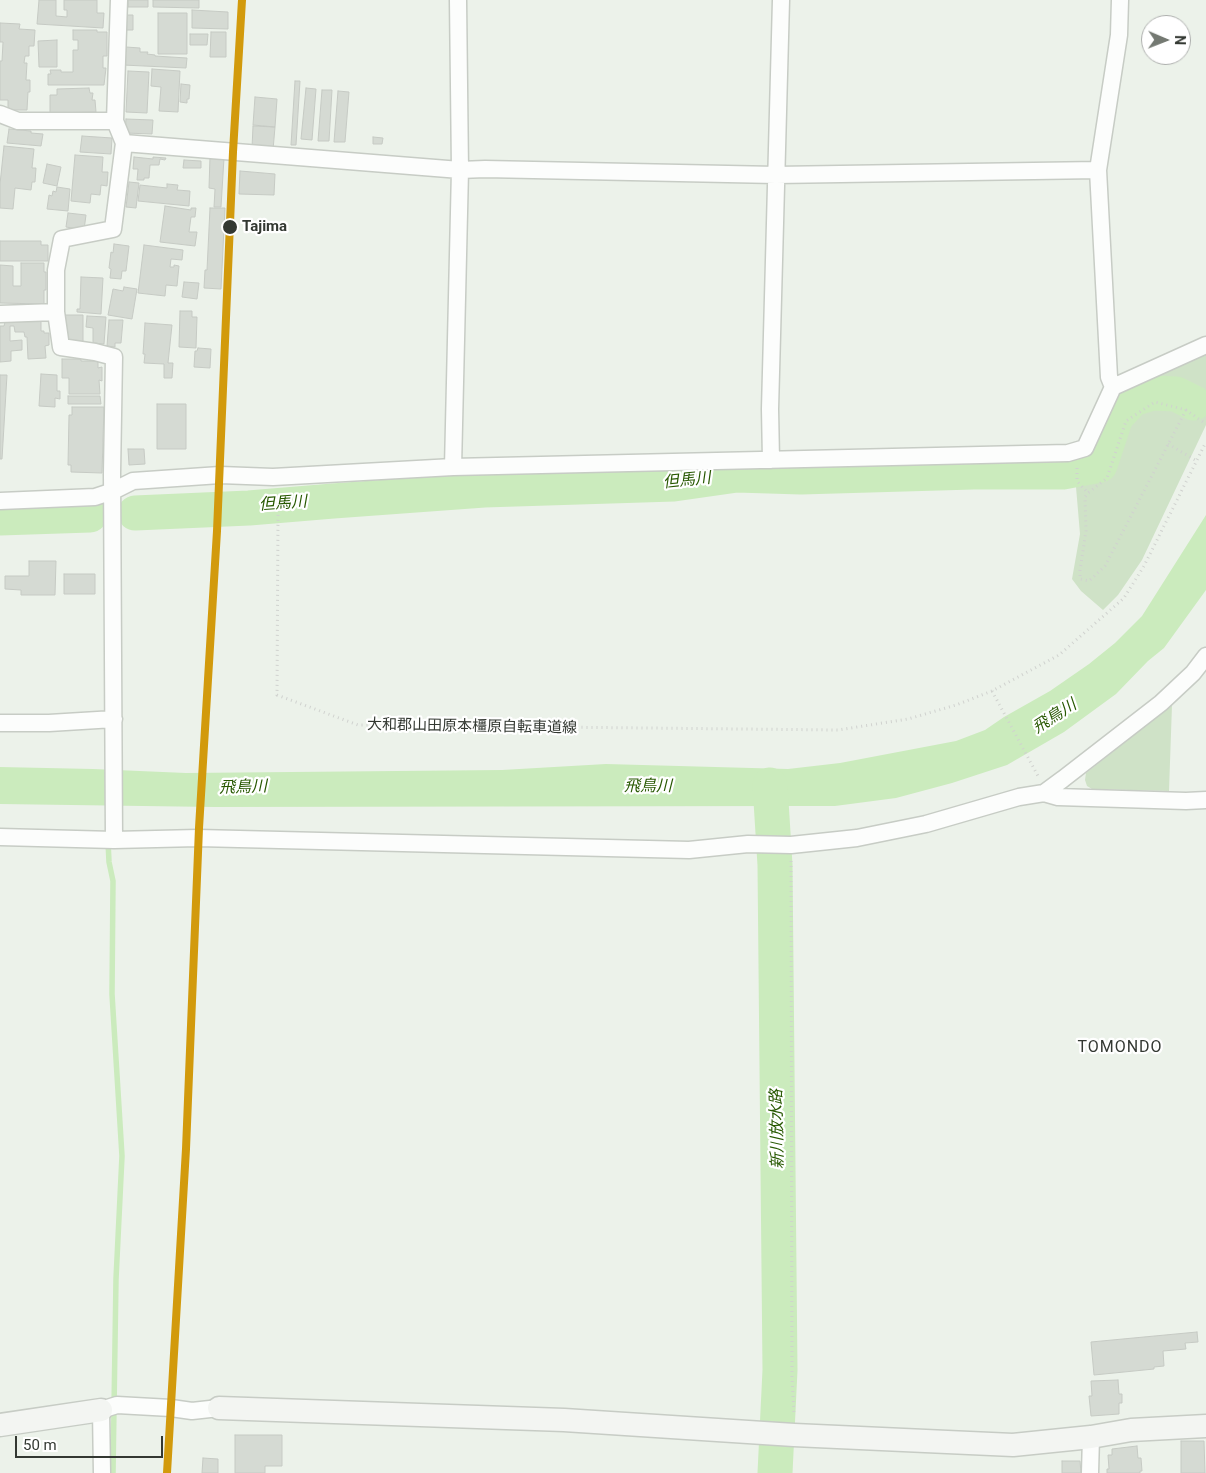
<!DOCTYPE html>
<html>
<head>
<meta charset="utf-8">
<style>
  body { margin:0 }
  #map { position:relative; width:1206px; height:1473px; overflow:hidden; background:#ecf2ea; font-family:Roboto,sans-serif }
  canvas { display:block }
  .north { position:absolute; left:1141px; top:15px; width:50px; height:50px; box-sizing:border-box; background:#fff; border:1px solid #adafad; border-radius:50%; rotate:91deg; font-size:14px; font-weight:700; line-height:20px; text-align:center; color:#333832 }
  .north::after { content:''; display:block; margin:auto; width:18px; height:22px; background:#747972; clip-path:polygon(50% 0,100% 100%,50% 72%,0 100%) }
  .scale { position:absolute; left:15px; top:1436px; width:148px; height:22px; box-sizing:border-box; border:2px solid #333832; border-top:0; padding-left:6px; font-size:15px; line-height:18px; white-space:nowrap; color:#333832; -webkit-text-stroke:4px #fff; paint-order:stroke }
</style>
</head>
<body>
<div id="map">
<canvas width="1206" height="1473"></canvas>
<div class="north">N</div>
<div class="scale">50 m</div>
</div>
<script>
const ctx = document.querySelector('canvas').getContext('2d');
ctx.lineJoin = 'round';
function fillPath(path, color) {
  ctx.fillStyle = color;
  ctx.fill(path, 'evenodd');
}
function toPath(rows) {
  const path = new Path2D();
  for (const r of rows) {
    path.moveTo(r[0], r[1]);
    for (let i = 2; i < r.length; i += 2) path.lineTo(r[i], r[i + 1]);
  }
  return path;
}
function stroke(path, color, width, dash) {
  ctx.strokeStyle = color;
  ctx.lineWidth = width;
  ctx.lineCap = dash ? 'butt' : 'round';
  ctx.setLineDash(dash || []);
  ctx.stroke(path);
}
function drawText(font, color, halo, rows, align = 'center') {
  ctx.font = font + ' Roboto,"Noto Sans JP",sans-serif';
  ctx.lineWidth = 4.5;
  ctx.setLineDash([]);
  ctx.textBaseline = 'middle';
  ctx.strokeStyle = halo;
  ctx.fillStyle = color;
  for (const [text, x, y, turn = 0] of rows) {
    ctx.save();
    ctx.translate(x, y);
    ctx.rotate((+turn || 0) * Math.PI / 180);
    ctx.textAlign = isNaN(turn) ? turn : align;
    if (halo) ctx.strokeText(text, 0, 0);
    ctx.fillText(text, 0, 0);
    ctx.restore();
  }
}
const green = toPath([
  [1206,351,1206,425,1142,560,1118,595,1103,610,1081,591,1072,579,1080,534,1076,487,1082,476,1082,461,1093,454,1110,410,1119,400,1143,381],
  [1172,705,1169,791,1092,789,1087,786,1085,780,1086,773]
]);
const water = toPath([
  [1206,515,1206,590,1164,648,1148,661,1116,694,1064,732,1007,765,952,783,896,798,835,806,790,806,214,807,0,804,0,767,93,769,186,773,502,770,606,764,788,769,840,763,956,741,985,730,1004,717,1050,691,1089,664,1115,643,1142,616]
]);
const stream = toPath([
  [108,841,109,862,113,881,112,994,122,1156,116,1279,113,1473]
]);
const river = toPath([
  [135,513,249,508,333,501,484,490,674,484,737,475,801,477,973,472,1063,472,1100,465,1116,417,1133,399,1152,393,1176,394,1194,403],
  [0,518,90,515],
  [770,785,775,865,780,1370,775,1473]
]);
const building = toPath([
  [39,0,56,0,56,16,67,17,67,10,64,10,64,0,97,0,97,13,104,13,103,28,37,24,39,0],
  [128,0,148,0,148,7,128,7,128,0],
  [153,0,199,0,199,8,153,7,153,0],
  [192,10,228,12,228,29,192,28,192,10],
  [158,13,187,13,187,54,158,54,158,13],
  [125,15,133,15,133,30,125,30,125,15],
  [0,23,20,24,19,29,35,30,34,46,29,46,29,56,25,56,24,63,27,63,26,80,30,80,30,92,28,92,27,110,8,110,8,100,0,100,0,61,2,61,3,42,0,42,0,23],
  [73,30,97,30,97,32,107,32,107,56,103,56,103,68,106,68,104,85,48,85,48,74,51,74,50,70,61,70,61,72,73,72,73,50,78,50,78,40,73,40,73,30],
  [211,32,226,32,226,57,210,57,211,32],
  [190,34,208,34,207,45,190,45,190,34],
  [57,40,57,67,39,67,38,41,57,40],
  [126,47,140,48,140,52,148,52,147,54,155,55,155,56,187,58,186,68,123,65,124,52,126,52,126,47],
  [152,69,180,71,178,112,159,111,161,87,151,86,152,69],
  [128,71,149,72,147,113,126,112,128,71],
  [295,81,300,81,296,145,291,145,295,81],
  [181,84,190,85,189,99,187,99,187,103,180,102,181,84],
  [89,88,90,93,93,93,92,100,95,100,96,112,50,113,50,95,57,95,57,89,89,88],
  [306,88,316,89,312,140,301,139,306,88],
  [322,90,332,90,329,141,318,141,322,90],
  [338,91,349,92,345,142,334,142,338,91],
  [255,97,277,99,275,127,253,125,255,97],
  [126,119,153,120,152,134,125,133,126,119],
  [253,126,275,127,273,150,252,148,253,126],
  [9,129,31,131,31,133,43,134,41,146,7,143,9,129],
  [82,136,112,138,111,154,80,152,82,136],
  [373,137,383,138,382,144,373,144,373,137],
  [4,146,34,149,32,168,36,168,35,182,32,182,31,190,15,188,13,209,0,208,0,184,4,146],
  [75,155,103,157,102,172,108,172,107,186,101,185,100,195,91,194,90,203,71,201,75,155],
  [134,157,153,159,153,157,166,158,165,160,160,159,159,165,150,165,149,178,144,178,144,180,137,180,138,169,133,169,134,157],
  [210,157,224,158,221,207,214,207,215,189,209,188,210,157],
  [184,160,201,161,201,168,183,168,184,160],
  [47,164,61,167,57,186,43,183,47,164],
  [240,171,275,174,274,195,239,194,240,171],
  [129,182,139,183,136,208,126,207,129,182],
  [167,184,178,185,177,190,190,191,189,206,138,201,140,185,167,188,167,184],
  [57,187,70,189,68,211,47,209,49,195,52,196,53,191,56,192,57,187],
  [165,206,191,210,191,208,196,208,195,217,191,217,189,232,197,232,195,246,160,242,165,206],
  [210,208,225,208,221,289,204,288,205,270,207,270,210,208],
  [68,213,86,215,84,230,66,227,68,213],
  [0,241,41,241,41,245,48,245,48,261,0,261,0,241],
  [114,244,129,246,126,271,122,271,121,279,110,278,111,269,109,268,111,252,113,253,114,244],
  [144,245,183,250,182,260,171,259,170,267,174,267,174,265,179,266,177,286,166,285,165,296,138,293,144,245],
  [21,263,44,263,44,272,46,272,46,290,44,290,44,304,0,303,0,265,13,266,13,286,21,286,21,263],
  [81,277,103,278,101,314,77,312,77,309,80,309,81,277],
  [184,282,199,283,197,299,182,297,184,282],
  [124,287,137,289,132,319,108,315,113,289,123,291,124,287],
  [180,311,192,311,192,317,197,317,196,348,179,347,180,311],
  [65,315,83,315,83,342,65,342,65,315],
  [87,316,106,317,104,344,93,343,93,328,86,327,87,316],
  [41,320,41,331,44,331,44,333,49,333,49,345,45,346,46,358,28,359,27,337,25,337,24,332,15,332,14,326,10,326,10,341,22,340,22,350,11,351,11,361,0,362,0,326,4,326,5,322,41,320],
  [109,320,123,320,121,343,115,343,115,347,107,346,109,320],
  [145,323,172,325,168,363,173,363,172,378,164,378,164,364,144,363,145,354,143,354,145,323],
  [198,348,211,349,210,368,194,367,195,351,197,351,198,348],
  [62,359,81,359,81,361,98,361,98,368,102,367,102,381,99,380,100,394,69,394,69,378,62,378,62,359],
  [41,374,57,375,57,391,60,391,60,399,55,398,55,407,39,406,41,374],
  [0,375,7,375,2,459,0,459,0,375],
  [68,396,100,396,101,404,68,404,68,396],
  [157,404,186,404,186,449,157,449,157,404],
  [72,407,104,407,102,473,71,472,71,465,68,465,69,415,72,415,72,407],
  [128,449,144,449,145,464,129,465,128,449],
  [29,561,56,561,55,595,21,595,21,590,5,589,5,576,29,576,29,561],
  [64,574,95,574,95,594,64,594,64,574],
  [1197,1332,1198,1342,1185,1343,1186,1349,1163,1351,1164,1366,1154,1367,1154,1369,1094,1375,1091,1342,1197,1332],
  [1118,1380,1119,1394,1122,1394,1122,1403,1119,1403,1119,1414,1091,1416,1089,1396,1092,1396,1091,1381,1118,1380],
  [235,1435,282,1435,282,1466,265,1466,265,1473,235,1473,235,1435],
  [1181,1441,1204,1441,1205,1473,1181,1473,1181,1441],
  [1137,1446,1138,1458,1141,1458,1142,1471,1140,1471,1140,1473,1107,1473,1107,1469,1109,1469,1108,1455,1112,1455,1112,1449,1137,1446],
  [203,1458,218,1459,218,1473,202,1473,203,1458],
  [1062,1461,1080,1461,1081,1473,1062,1473,1062,1461]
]);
const path = toPath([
  [1186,410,1105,566,1089,581,1080,579,1080,570,1086,531,1085,497,1088,493,1107,478,1126,421,1155,402,1186,410,1206,424],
  [1168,444,1197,461],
  [1077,468,1077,481,1088,493],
  [276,495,278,512,277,695,358,725,838,730,908,719,956,705,992,691,1059,655,1124,598,1144,566,1206,442],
  [992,691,1038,776],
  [791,861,792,1378,794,1414]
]);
const street = toPath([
  [0,114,18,121,115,121],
  [124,143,460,170,485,169,776,175,1098,170],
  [0,314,56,312],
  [1113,387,1109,377,1098,170,1119,35,1120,0],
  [771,460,770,409,781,0],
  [453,467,460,170,458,0],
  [0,501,95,497,113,491,133,481,220,475,273,477,453,467,1068,453,1085,448,1113,387,1206,345],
  [0,723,49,723,114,719],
  [1044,793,1058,797,1186,801,1206,800],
  [0,837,114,840,198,838,689,850,748,844,791,845,857,838,926,824,1019,797,1044,793,1063,779,1161,703,1193,673,1206,656],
  [114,840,112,473,114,357,95,352,61,347,56,312,56,270,62,239,113,229,124,143,115,121,119,0],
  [102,1473,101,1410,117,1405,171,1408,192,1411,219,1408],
  [1090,1473,1091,1437]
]);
const secondary = toPath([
  [219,1408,564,1420,794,1435,1013,1445,1091,1437,1131,1430,1206,1426],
  [0,1425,101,1410]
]);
const rail1 = toPath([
  [167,1473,186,1149,199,828,217,531,233,152,242,0]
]);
const markers = [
  [230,227,8,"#333832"]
];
const stopNames = [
  ["Tajima",242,227]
];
const streetNames = [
  ["大和郡山田原本橿原自転車道線",472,727,1]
];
const waterNames = [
  ["但馬川",687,481,-6],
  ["但馬川",283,504,-4],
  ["飛鳥川",1055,717,-33],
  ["飛鳥川",648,787],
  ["飛鳥川",243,788,-2],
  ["新川放水路",778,1129,-91]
];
const neighbourhoodNames = [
  ["TOMONDO",1120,1048]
];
fillPath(green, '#cfe2c7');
fillPath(water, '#cbebbd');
stroke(stream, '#cbebbd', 5.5);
stroke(river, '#cbebbd', 35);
fillPath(building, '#d5dad3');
stroke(building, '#c6cac4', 1);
stroke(street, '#c7ccc5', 19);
stroke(secondary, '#c7ccc5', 25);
stroke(path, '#d0d2cf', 3, [1, 4]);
stroke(street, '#fcfdfc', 16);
stroke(secondary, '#f3f5f2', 22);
stroke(rail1, '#d29a0c', 8);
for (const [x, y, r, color] of markers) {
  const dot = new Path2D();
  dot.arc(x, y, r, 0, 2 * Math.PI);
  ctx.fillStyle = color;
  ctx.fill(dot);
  stroke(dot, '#fff', 2);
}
drawText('bold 15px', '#333832', '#fff', stopNames, 'left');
drawText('15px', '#333832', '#fff', streetNames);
drawText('italic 16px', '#275800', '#fff', waterNames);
ctx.letterSpacing = '1px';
drawText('16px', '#333832', '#fff', neighbourhoodNames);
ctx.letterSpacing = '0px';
</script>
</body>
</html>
